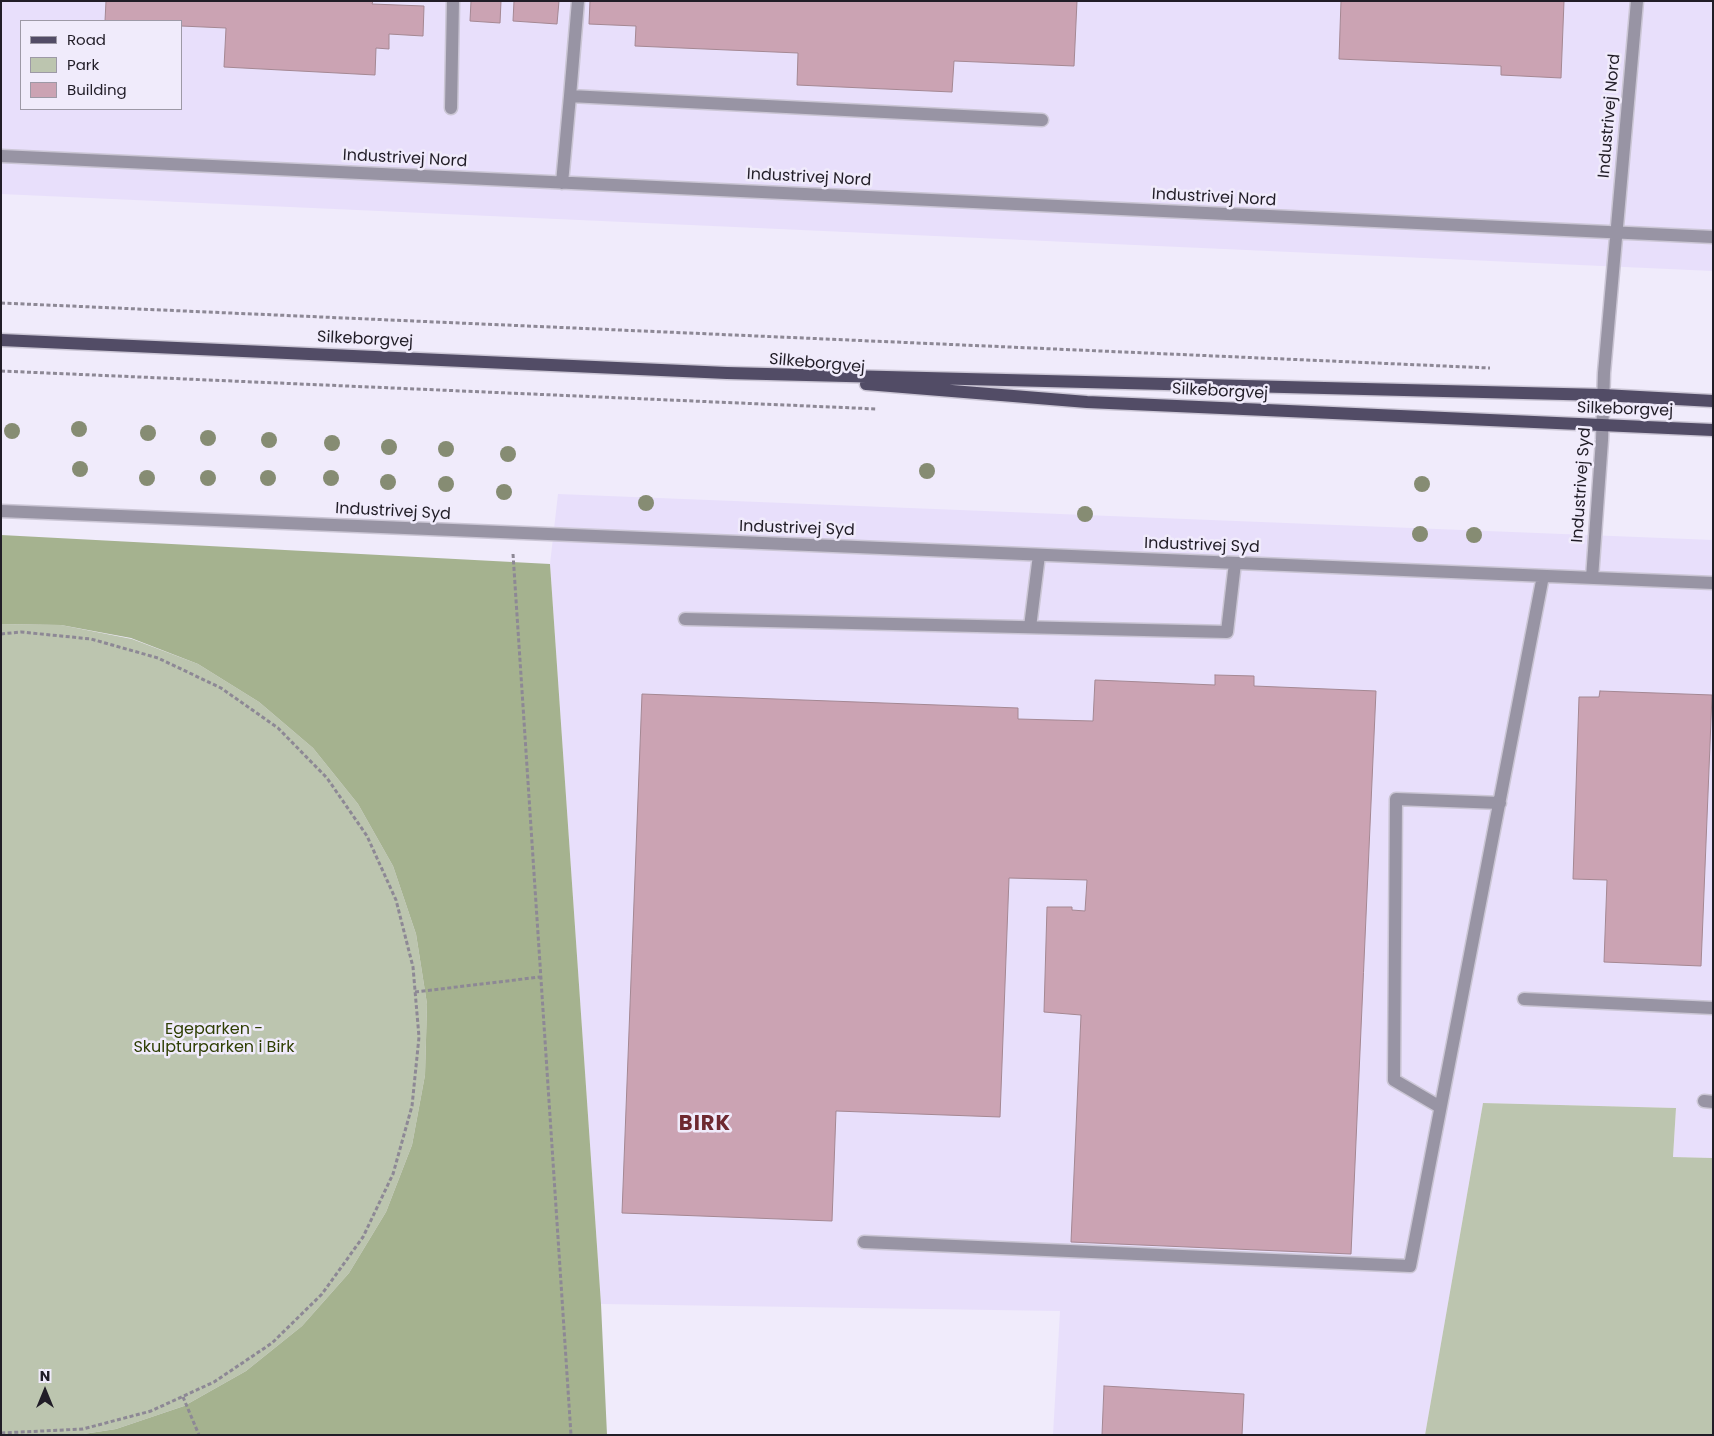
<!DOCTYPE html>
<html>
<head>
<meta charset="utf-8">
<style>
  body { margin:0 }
  #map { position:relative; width:1714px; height:1436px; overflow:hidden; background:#f0ebfb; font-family:Poppins,sans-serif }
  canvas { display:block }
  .frame { position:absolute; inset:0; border:2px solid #211d27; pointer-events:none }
  .legend { position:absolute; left:20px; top:20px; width:162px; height:90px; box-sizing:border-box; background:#f0ebfb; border:1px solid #9d99a6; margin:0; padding:6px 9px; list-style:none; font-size:15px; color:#211d27 }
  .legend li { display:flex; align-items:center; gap:10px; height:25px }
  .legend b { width:25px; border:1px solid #9d99a6 }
  .north { position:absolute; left:20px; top:1366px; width:50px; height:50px; -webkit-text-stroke:4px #f0ebfb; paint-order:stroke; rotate:0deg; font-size:14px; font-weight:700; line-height:20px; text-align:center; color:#211d27 }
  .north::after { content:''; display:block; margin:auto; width:18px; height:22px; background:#211d27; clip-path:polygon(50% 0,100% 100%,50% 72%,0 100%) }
</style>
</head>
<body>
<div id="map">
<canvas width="1714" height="1436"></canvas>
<div class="frame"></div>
<ul class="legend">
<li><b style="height:6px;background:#524c66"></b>Road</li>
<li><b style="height:14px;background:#bcc5af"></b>Park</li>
<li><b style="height:14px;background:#cba3b3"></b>Building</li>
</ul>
<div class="north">N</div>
</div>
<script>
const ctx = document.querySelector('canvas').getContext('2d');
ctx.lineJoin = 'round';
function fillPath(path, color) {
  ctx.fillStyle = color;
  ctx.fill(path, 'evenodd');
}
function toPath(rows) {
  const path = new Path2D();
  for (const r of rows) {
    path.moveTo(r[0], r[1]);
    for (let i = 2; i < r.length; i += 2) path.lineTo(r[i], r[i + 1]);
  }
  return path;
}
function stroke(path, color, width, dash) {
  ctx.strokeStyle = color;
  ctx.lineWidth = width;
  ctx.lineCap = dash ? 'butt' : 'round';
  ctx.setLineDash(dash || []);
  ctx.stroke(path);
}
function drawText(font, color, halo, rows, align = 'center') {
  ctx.font = font + ' Poppins,sans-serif';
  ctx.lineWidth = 5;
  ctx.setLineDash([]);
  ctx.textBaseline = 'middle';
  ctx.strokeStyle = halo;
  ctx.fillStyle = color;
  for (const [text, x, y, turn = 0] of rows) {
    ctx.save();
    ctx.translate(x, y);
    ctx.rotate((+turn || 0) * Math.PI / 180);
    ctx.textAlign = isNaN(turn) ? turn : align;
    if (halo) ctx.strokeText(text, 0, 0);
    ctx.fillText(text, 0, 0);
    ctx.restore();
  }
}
const built = toPath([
  [1,1,1713,1,1713,271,1,194],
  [21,21,181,21,181,109,21,109],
  [558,494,1713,540,1713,1158,1673,1157,1676,1108,1483,1103,1425,1435,1053,1435,1060,1311,601,1304,550,564]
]);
const green = toPath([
  [1,624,61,625,132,639,198,664,259,702,313,748,358,804,393,866,416,934,427,1004,425,1075,412,1145,386,1212,349,1273,302,1326,246,1371,184,1406,116,1429,77,1435,1,1435],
  [1483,1103,1676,1108,1673,1157,1713,1158,1713,1435,1425,1435]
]);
const forest = toPath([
  [1,535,550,564,601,1304,607,1435,77,1435,116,1429,184,1406,246,1371,302,1326,349,1273,386,1212,412,1145,425,1075,427,1004,416,934,393,866,358,804,313,748,259,702,198,664,131,638,61,625,1,624]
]);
const building = toPath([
  [106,1,373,1,372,4,424,6,423,36,389,34,389,49,376,48,375,75,224,67,226,28,181,26,181,21,105,21,106,1],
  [471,1,501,1,500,23,470,21,471,1],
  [514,1,559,1,557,24,513,21,514,1],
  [590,1,1077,1,1074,66,954,61,952,92,797,85,798,53,635,46,636,26,589,24,590,1],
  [1341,1,1564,1,1561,78,1501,75,1501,66,1339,59,1341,1],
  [1215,675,1254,676,1254,686,1376,691,1351,1254,1071,1242,1081,1015,1044,1012,1047,907,1072,907,1072,910,1085,911,1087,880,1009,878,1000,1117,836,1111,832,1221,622,1213,642,694,1018,708,1018,719,1093,721,1095,680,1215,685,1215,675],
  [1600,691,1712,695,1701,966,1604,962,1607,880,1573,879,1579,697,1599,697,1600,691],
  [1104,1386,1244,1394,1242,1435,1102,1435,1104,1386]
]);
const path = toPath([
  [1,303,1490,368],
  [1,371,877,409],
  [513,554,571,1435],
  [1,634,21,632,91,639,158,658,221,688,278,728,327,778,367,836,396,900,413,967,419,1037,412,1106,393,1174,363,1237,322,1294,272,1343,214,1382,151,1411,83,1429,1,1433],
  [415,992,540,977],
  [183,1397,199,1435]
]);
const minor = toPath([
  [570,96,578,1],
  [451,108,453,1],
  [1,156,1713,237],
  [562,183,570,96,1042,120],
  [1,511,1713,583],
  [1592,578,1602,440,1604,373,1637,1],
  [685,619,1227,632,1235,563],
  [1030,627,1039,555],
  [1524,999,1713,1008],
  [1704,1101,1713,1102],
  [1440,1107,1394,1080,1396,799,1500,803],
  [864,1242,1410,1266,1543,576]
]);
const major = toPath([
  [1,340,727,373,1603,395,1713,401],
  [866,384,1087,402,1713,430]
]);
const trees = [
  [79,429],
  [12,431],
  [148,433],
  [208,438],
  [269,440],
  [332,443],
  [389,447],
  [446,449],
  [508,454],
  [80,469],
  [927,471],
  [147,478],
  [208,478],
  [268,478],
  [331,478],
  [388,482],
  [446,484],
  [1422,484],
  [504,492],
  [646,503],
  [1085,514],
  [1420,534],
  [1474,535]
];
const streetNames = [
  ["Industrivej Nord",1610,116,-85],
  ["Industrivej Nord",405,159,3],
  ["Industrivej Nord",809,178,3],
  ["Industrivej Nord",1214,198,3],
  ["Silkeborgvej",365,340,3],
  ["Silkeborgvej",817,364,5],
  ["Silkeborgvej",1220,392,3],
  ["Silkeborgvej",1625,410,2],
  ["Industrivej Syd",1582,485,-86],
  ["Industrivej Syd",393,512,3],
  ["Industrivej Syd",797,529,2],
  ["Industrivej Syd",1202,546,2]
];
const parkNames = [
  ["Egeparken -",214,1030],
  ["Skulpturparken i Birk",214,1048]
];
const districtNames = [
  ["BIRK",705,1125]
];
fillPath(built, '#e8dffb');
fillPath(green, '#bcc5af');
fillPath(forest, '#a5b28f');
fillPath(building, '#cba3b3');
stroke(building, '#a58893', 1);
stroke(minor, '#cbc6d5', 15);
stroke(major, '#cbc6d5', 15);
stroke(path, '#8d8895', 3, [4, 2.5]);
stroke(minor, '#9894a4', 12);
stroke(major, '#524c66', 12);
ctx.fillStyle = '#868c73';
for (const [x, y] of trees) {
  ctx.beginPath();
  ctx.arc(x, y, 8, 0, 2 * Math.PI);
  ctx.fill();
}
drawText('16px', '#211d27', '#f0ebfb', streetNames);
drawText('16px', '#2f3f04', '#f0ebfb', parkNames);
ctx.letterSpacing = '1px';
drawText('bold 21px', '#6e2830', '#f0ebfb', districtNames);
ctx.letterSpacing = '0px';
</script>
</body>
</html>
